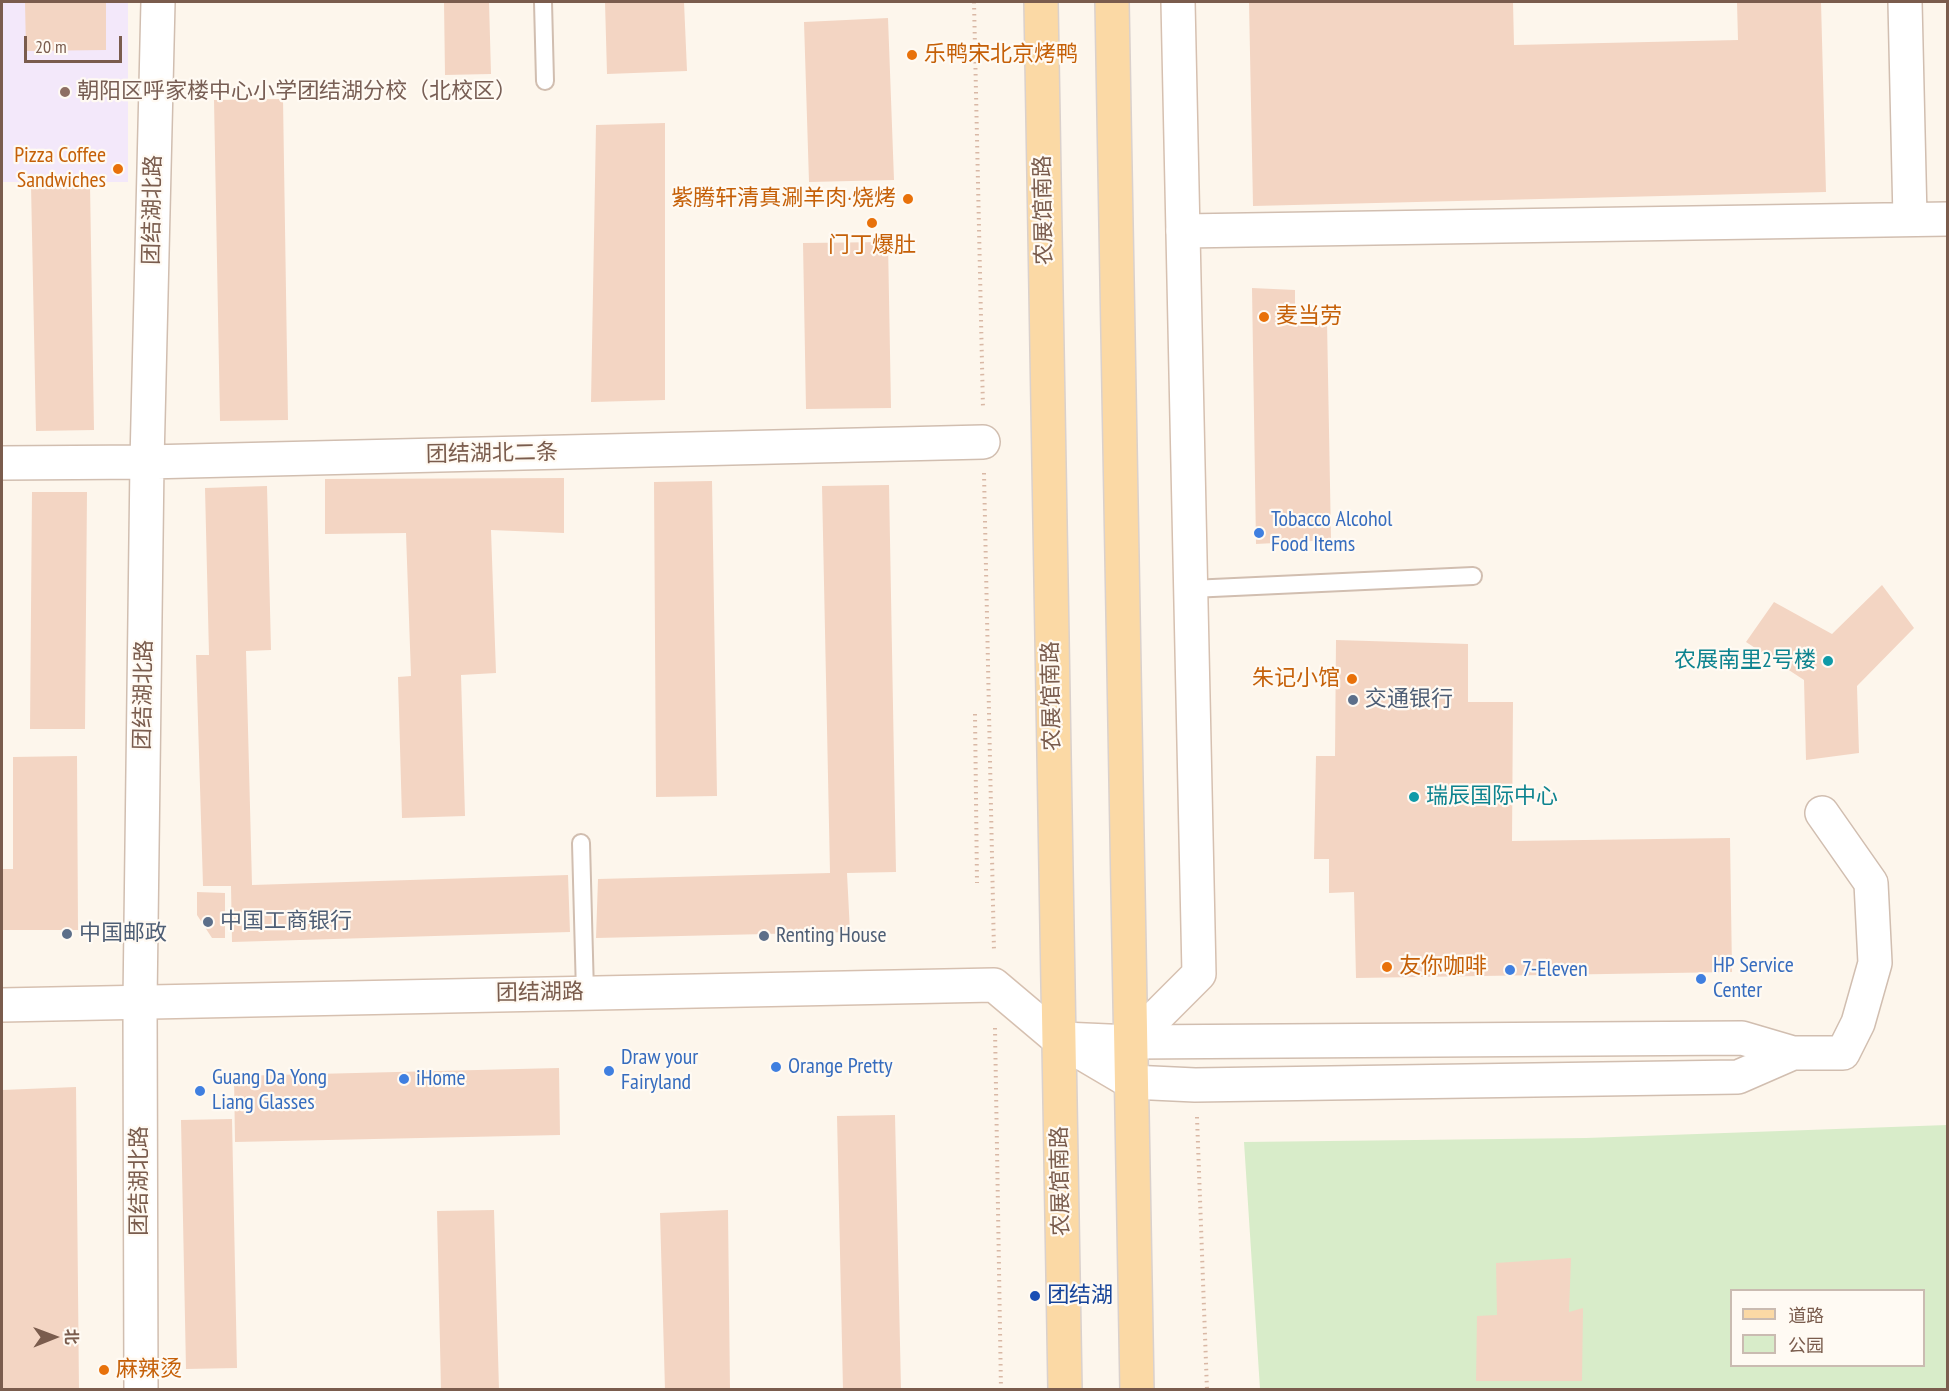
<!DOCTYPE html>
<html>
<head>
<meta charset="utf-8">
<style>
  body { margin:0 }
  #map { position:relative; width:1949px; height:1391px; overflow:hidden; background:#fdf6ec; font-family:"PT Sans Narrow","Noto Sans SC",sans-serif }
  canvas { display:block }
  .frame { position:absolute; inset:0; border:3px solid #7a5c4d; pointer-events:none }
  .legend { position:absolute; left:1730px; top:1289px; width:195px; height:78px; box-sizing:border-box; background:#fffaf3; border:2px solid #cabbb1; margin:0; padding:8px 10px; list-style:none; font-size:18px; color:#7a5c4d }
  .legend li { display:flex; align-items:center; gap:12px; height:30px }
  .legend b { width:30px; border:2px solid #cabbb1 }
  .north { position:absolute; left:24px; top:1307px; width:60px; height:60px; -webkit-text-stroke:4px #fffaf3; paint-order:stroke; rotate:89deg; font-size:16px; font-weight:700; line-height:24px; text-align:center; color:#7a5c4d }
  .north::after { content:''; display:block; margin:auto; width:21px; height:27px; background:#7a5c4d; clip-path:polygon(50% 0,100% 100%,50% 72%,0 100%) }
  .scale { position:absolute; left:24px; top:36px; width:98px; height:27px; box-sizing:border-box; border:3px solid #7a5c4d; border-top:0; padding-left:8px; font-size:18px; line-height:21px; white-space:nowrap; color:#7a5c4d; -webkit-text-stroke:4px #fffaf3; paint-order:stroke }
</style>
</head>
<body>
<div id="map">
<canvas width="1949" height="1391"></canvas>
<div class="frame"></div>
<ul class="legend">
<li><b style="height:8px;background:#fbd9a5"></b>道路</li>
<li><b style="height:16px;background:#d8ecc9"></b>公园</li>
</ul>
<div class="north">北</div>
<div class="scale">20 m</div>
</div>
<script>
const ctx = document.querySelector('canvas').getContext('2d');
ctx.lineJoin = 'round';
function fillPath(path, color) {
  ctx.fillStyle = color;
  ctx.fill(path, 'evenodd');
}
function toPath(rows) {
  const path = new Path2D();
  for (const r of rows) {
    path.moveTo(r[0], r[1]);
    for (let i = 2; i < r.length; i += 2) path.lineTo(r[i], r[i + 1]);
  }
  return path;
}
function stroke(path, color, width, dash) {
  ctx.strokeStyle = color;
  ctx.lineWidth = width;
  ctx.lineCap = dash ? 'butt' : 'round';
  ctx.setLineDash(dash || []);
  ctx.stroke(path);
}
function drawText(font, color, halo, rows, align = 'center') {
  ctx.font = font + ' "PT Sans Narrow","Noto Sans SC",sans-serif';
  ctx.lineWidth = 4.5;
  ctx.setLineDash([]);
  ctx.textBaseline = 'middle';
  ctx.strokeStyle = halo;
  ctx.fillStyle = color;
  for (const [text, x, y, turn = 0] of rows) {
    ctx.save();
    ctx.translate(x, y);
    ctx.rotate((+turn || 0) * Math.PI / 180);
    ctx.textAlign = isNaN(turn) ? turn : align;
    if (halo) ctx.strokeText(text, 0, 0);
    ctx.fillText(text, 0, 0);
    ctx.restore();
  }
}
const education = toPath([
  [2,2,128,2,128,182,2,182]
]);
const green = toPath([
  [1947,1125,1947,1389,1260,1389,1244,1142,1586,1138],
  [1732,1290,1924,1290,1924,1366,1732,1366]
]);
const building = toPath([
  [25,2,106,2,106,50,26,51],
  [444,2,489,2,491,74,445,75],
  [605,2,684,2,687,71,607,74],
  [1249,2,1513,2,1514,45,1738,40,1737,2,1821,2,1826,192,1253,206],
  [888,18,894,180,809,182,804,22],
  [283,99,288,420,220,421,214,100],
  [665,123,665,400,591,402,596,125],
  [90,184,94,430,36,431,31,185],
  [888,242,891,408,806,409,803,243],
  [1252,288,1295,290,1295,323,1327,321,1331,540,1256,544],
  [564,478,564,533,491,530,496,673,461,675,465,816,402,818,398,677,411,676,406,533,325,534,325,479],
  [712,481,717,796,656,797,654,482],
  [889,485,896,872,847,873,850,932,596,938,598,879,830,873,822,486],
  [267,486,271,650,246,651,252,885,568,875,570,932,232,942,231,886,203,886,196,655,209,655,205,488],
  [32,492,87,492,85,729,30,729],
  [1882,585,1914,628,1857,686,1859,753,1806,760,1804,680,1746,642,1774,602,1832,634],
  [1336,640,1468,644,1468,702,1513,702,1512,841,1730,838,1732,972,1356,978,1354,892,1329,893,1329,859,1314,859,1316,756,1335,756],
  [77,756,78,930,2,930,2,869,13,869,13,757],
  [197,892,225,893,225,938,212,938,197,915],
  [559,1068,560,1135,235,1142,234,1076],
  [76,1087,79,1390,2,1390,2,1090],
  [895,1115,901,1390,843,1390,837,1116],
  [232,1119,237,1368,186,1369,181,1120],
  [494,1210,499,1390,441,1390,437,1211],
  [728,1210,730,1390,665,1390,660,1213],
  [1571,1258,1569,1312,1583,1308,1582,1381,1476,1381,1477,1316,1497,1315,1496,1263]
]);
const path = toPath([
  [974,2,983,409],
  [984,473,994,952],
  [975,714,977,883],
  [995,1028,1001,1390],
  [1197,1117,1207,1390]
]);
const lane = toPath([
  [543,2,545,81],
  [1191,589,1473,576],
  [581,843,585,993]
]);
const street = toPath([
  [1905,2,1910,219],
  [1183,231,1948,219],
  [2,463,147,462,983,442],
  [1131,1042,1742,1038,1793,1053,1843,1053,1858,1023,1875,963,1871,883,1822,813],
  [1131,1082,1195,1085,1738,1077,1793,1053],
  [141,1390,140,1002,147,462,158,2]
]);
const secondary = toPath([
  [2,1005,994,985,1058,1039,1131,1082],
  [1063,1039,1131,1042,1199,974,1178,2]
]);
const primary = toPath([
  [1041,2,1065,1390],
  [1112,2,1137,1390]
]);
const markers = [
  [912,55,6,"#e8710a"],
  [65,92,6,"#8d6e63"],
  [118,169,6,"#e8710a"],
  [908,199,6,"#e8710a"],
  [872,223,6,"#e8710a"],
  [1264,317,6,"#e8710a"],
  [1259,533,6,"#3f7fe0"],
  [1828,661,6,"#0f9aa8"],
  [1352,679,6,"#e8710a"],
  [1353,700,6,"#5c6f8a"],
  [1414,797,6,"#0f9aa8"],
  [208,922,6,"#5c6f8a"],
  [67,934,6,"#5c6f8a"],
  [764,936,6,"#5c6f8a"],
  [1387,967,6,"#e8710a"],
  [1510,970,6,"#3f7fe0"],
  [1701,979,6,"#3f7fe0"],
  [776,1067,6,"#3f7fe0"],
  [609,1071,6,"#3f7fe0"],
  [404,1079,6,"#3f7fe0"],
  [200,1091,6,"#3f7fe0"],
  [1035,1296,6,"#1a4fb4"],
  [104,1370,6,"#e8710a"]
];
const foodNames = [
  ["乐鸭宋北京烤鸭",924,55],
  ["Pizza Coffee",106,156,"right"],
  ["Sandwiches",106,181,"right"],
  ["紫腾轩清真涮羊肉·烧烤",896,199,"right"],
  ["门丁爆肚",872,246,"center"],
  ["麦当劳",1276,317],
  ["朱记小馆",1340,679,"right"],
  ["友你咖啡",1399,967],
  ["麻辣烫",116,1370]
];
const educationNames = [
  ["朝阳区呼家楼中心小学团结湖分校（北校区）",77,92]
];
const streetNames = [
  ["团结湖北路",153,210,-89],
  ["农展馆南路",1044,210,-91],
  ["团结湖北二条",492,454,-1],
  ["团结湖北路",144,695,-89],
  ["农展馆南路",1052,696,-91],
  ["团结湖路",540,993,-1],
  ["团结湖北路",140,1181,-90],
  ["农展馆南路",1061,1181,-91]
];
const shopNames = [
  ["Tobacco Alcohol",1271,520],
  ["Food Items",1271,545],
  ["HP Service",1713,966],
  ["Center",1713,991],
  ["7-Eleven",1522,970],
  ["Draw your",621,1058],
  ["Fairyland",621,1083],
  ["Orange Pretty",788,1067],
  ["Guang Da Yong",212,1078],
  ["Liang Glasses",212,1103],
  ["iHome",416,1079]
];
const cultureNames = [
  ["农展南里2号楼",1816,661],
  ["瑞辰国际中心",1426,797,"left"]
];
const serviceNames = [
  ["交通银行",1365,700],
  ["中国工商银行",220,922],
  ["中国邮政",79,934],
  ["Renting House",776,936]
];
const transitNames = [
  ["团结湖",1047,1296]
];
fillPath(education, '#f3e8fa');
fillPath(green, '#d8ecc9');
fillPath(building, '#f3d5c3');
stroke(lane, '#d1beb0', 20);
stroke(street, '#d1beb0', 36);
stroke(secondary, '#d6c0b0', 36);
stroke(primary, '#dad1cd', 36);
stroke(path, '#d9b8a5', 4, [1.5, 4.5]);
stroke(lane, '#fff', 16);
stroke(street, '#fff', 33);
stroke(secondary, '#fff', 33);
stroke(primary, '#fbd9a5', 33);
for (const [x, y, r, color] of markers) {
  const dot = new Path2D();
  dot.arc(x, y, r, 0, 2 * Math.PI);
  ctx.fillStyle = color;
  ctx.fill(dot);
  stroke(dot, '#fffaf3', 2);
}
drawText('22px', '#c56008', '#fffaf3', foodNames, 'left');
drawText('22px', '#785e54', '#fffaf3', educationNames, 'left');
drawText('22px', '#7a5c4d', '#fffaf3', streetNames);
drawText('22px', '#366cbe', '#fffaf3', shopNames, 'left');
drawText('22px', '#0d838f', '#fffaf3', cultureNames, 'right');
drawText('22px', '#4e5e75', '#fffaf3', serviceNames, 'left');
drawText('22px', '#164399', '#fffaf3', transitNames, 'left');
</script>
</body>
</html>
